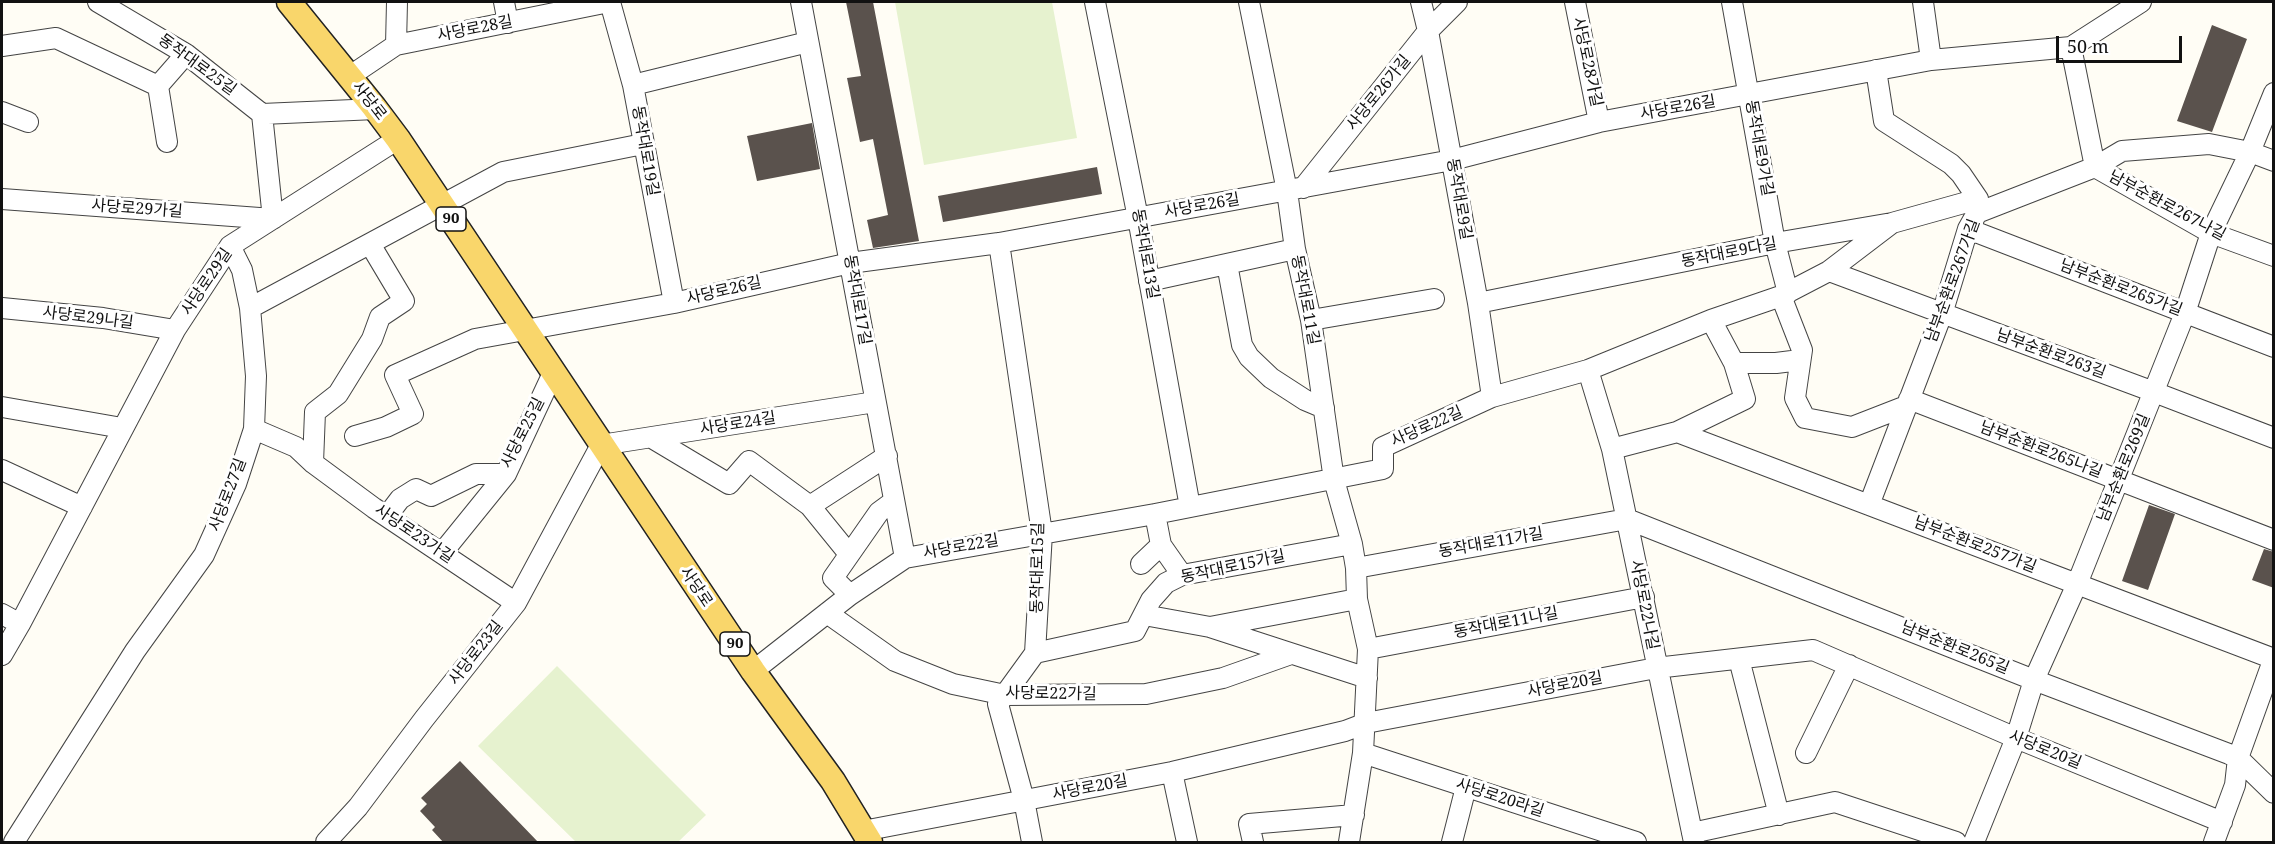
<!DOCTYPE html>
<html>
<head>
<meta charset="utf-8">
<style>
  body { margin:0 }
  #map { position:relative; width:2275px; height:844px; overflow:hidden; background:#fffdf5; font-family:"Noto Serif",serif }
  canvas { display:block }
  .frame { position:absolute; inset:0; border:3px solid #111; pointer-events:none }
  .scale { position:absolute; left:2056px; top:36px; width:126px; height:27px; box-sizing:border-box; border:3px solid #111; border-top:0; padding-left:8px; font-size:18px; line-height:21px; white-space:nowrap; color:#111; -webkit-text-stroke:4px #fff; paint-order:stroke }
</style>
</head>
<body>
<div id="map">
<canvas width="2275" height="844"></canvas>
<div class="frame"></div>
<div class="scale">50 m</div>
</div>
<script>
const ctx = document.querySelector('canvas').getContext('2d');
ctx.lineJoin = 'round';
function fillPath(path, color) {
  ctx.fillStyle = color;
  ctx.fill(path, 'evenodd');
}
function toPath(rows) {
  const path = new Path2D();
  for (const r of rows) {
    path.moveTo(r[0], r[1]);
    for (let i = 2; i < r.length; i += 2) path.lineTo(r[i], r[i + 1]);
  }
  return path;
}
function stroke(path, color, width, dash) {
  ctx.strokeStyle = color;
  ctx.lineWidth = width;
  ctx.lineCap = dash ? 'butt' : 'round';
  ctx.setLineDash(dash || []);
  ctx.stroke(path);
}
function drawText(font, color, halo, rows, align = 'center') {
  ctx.font = font + ' "Noto Serif","Noto Sans KR",serif';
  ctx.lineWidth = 6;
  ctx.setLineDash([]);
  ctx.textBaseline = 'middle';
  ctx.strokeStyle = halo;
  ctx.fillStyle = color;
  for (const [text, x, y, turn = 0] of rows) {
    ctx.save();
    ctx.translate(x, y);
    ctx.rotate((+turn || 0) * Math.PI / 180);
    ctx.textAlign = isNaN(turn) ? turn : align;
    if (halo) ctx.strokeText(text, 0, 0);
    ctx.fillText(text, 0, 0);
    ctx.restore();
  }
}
const pitch = toPath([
  [895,2,1052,2,1077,138,924,165],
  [557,666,706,815,678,842,576,842,478,746]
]);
const building = toPath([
  [846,2,873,2,919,241,873,248,867,220,888,215,873,139,860,142,847,78,861,76],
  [2212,25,2247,39,2212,132,2177,121],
  [812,123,820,169,757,181,747,136],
  [1097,167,1102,194,943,222,938,196],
  [2149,505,2175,514,2148,590,2122,581],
  [2264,549,2274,552,2274,588,2252,580],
  [460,761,539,843,444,843,432,830,435,827,420,811,427,804,421,798]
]);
const minor = toPath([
  [504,2,508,23],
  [610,2,633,85,674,303],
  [801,2,905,558],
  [1095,2,1138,218,1190,507],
  [1249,2,1287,191,1295,249,1311,320,1334,480,1352,544,1356,568,1357,599,1368,649,1363,753,1349,842],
  [1421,2,1428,31,1478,303,1492,397],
  [1575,2,1599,122],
  [1732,2,1775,243,1788,293],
  [1923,2,1931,60],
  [396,45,397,2],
  [2,46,56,38,158,86,186,54],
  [2071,47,2095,167,2211,233,2274,256],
  [350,76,396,45,609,2],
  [633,85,808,42],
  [158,86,167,142],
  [2,112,28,122],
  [262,114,376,109],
  [1303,188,1428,31,1457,2],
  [2,199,273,219,262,114,186,54,98,2],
  [1968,229,2274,347],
  [999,243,1042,533,1035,653,998,704,1024,800,1032,842],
  [1227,264,1242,345,1249,357,1271,378,1305,400,1324,408],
  [1829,271,2154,392,2274,438],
  [1149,281,1295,249],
  [1781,296,1802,350,1795,398,1805,418,1852,427,1906,406],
  [1478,303,1775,243,1892,223,1978,199,1961,174,1951,164,1884,121,1876,70],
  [2,308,103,318,175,330],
  [250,308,503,172,643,144],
  [1311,320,1434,299],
  [1734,363,1776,363,1800,360],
  [1588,370,1612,449,1694,842],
  [1909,399,2274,540],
  [2,407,122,428],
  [254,429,296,447,313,463,374,508,516,603],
  [1677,432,2274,659],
  [355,436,386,427,413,414,395,375,475,339,674,303,850,263,999,243,1452,160,1599,122,1931,60,2071,47,2141,2],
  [652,438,729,484,749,461,810,506,849,554],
  [1612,449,1677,432,1745,399,1734,363,1711,320],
  [313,463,315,412,338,394,372,339,380,317,404,301,370,244],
  [2,470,82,507],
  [1869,505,1942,314,1968,229,1977,213,2095,167,2122,151,2209,144,2250,152,2274,161],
  [810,506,887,456],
  [387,516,400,499,416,489,431,496,476,474,506,474],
  [1161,545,1182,575],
  [442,553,506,474,554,371],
  [1141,564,1161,545,1155,514],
  [1356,568,1627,519,2034,680,2229,754,2238,758,2274,793],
  [850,595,833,578,879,512,894,501],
  [827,613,895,661,953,684,1005,695,1146,694,1223,678,1291,654],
  [2,614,20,624],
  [1144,615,1210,627,1367,678],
  [1210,627,1357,599],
  [1368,649,1644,597],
  [1035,653,1135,631,1151,600,1166,583,1182,575,1352,544],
  [2,655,20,624,175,330,230,246,398,139],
  [1739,659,1779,815],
  [753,671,850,595,905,558,1155,514,1383,469,1383,447,1492,397,1588,370,1711,320,1781,296,1829,271,1892,223],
  [1363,753,1636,842],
  [1806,753,1849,665],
  [1172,772,1187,842],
  [863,831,1172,772,1345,731,1366,723,1656,668,1813,650,2016,738,2222,822],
  [1692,833,1835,802,1956,842],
  [14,842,135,651,204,555,236,484,254,429,256,376,250,308,242,270,230,246],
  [326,842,358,807,424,719,516,603,601,445,875,402],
  [1253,842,1249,824,1354,815],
  [1452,842,1466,787],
  [1974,842,2016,738,2034,680,2077,584,2185,313,2211,233,2250,152,2274,93],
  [2214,842,2235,785,2238,758,2274,658]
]);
const major = toPath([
  [289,2,374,107,398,139,753,671,833,781,870,842]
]);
const shields = [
  [451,219,30],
  [735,644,30]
];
const shieldNames = [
  ["90",451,219],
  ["90",735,644]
];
const streetNames = [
  ["사당로28길",475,29,-11],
  ["사당로28가길",1587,62,78],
  ["동작대로25길",197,65,36],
  ["사당로26가길",1379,93,-51],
  ["사당로",369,101,52],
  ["사당로26길",1678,108,-10],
  ["동작대로9가길",1759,148,80],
  ["동작대로19길",645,151,80],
  ["동작대로9길",1459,199,80],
  ["사당로26길",1202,206,-10],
  ["남부순환로267나길",2167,206,28],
  ["사당로29가길",137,209,4],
  ["동작대로9다길",1729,253,-11],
  ["동작대로13길",1145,254,80],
  ["남부순환로267가길",1953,281,-70],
  ["사당로29길",207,282,-56],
  ["남부순환로265가길",2121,288,21],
  ["사당로26길",724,291,-13],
  ["동작대로17길",857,300,80],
  ["동작대로11길",1305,300,79],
  ["사당로29나길",88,318,7],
  ["남부순환로263길",2051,354,20],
  ["사당로24길",738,424,-9],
  ["사당로22길",1427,427,-24],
  ["사당로25길",523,433,-63],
  ["남부순환로265나길",2041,450,21],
  ["남부순환로269길",2124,468,-68],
  ["사당로27길",228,495,-69],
  ["사당로23가길",414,534,34],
  ["동작대로11가길",1491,543,-10],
  ["남부순환로257가길",1975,545,21],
  ["사당로22길",961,547,-10],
  ["동작대로15가길",1233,567,-12],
  ["동작대로15길",1038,568,-89],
  ["사당로",696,587,56],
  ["사당로22나길",1644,605,79],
  ["동작대로11나길",1506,623,-11],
  ["남부순환로265길",1955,648,22],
  ["사당로23길",476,653,-52],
  ["사당로20길",1565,685,-11],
  ["사당로22가길",1051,694,1],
  ["사당로20길",2045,750,22],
  ["사당로20길",1090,788,-11],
  ["사당로20라길",1500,798,18]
];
fillPath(pitch, '#e6f2cf');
fillPath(building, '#5a524d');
stroke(minor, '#444', 22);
stroke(major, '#222', 27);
stroke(minor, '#fff', 20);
stroke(major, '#f9d66b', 24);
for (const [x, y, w] of shields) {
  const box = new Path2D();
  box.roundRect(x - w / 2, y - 12, w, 24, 4.5);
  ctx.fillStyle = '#fff';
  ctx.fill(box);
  stroke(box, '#111', 1.5);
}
drawText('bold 15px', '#111', null, shieldNames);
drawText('16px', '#111', '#fff', streetNames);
</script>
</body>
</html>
